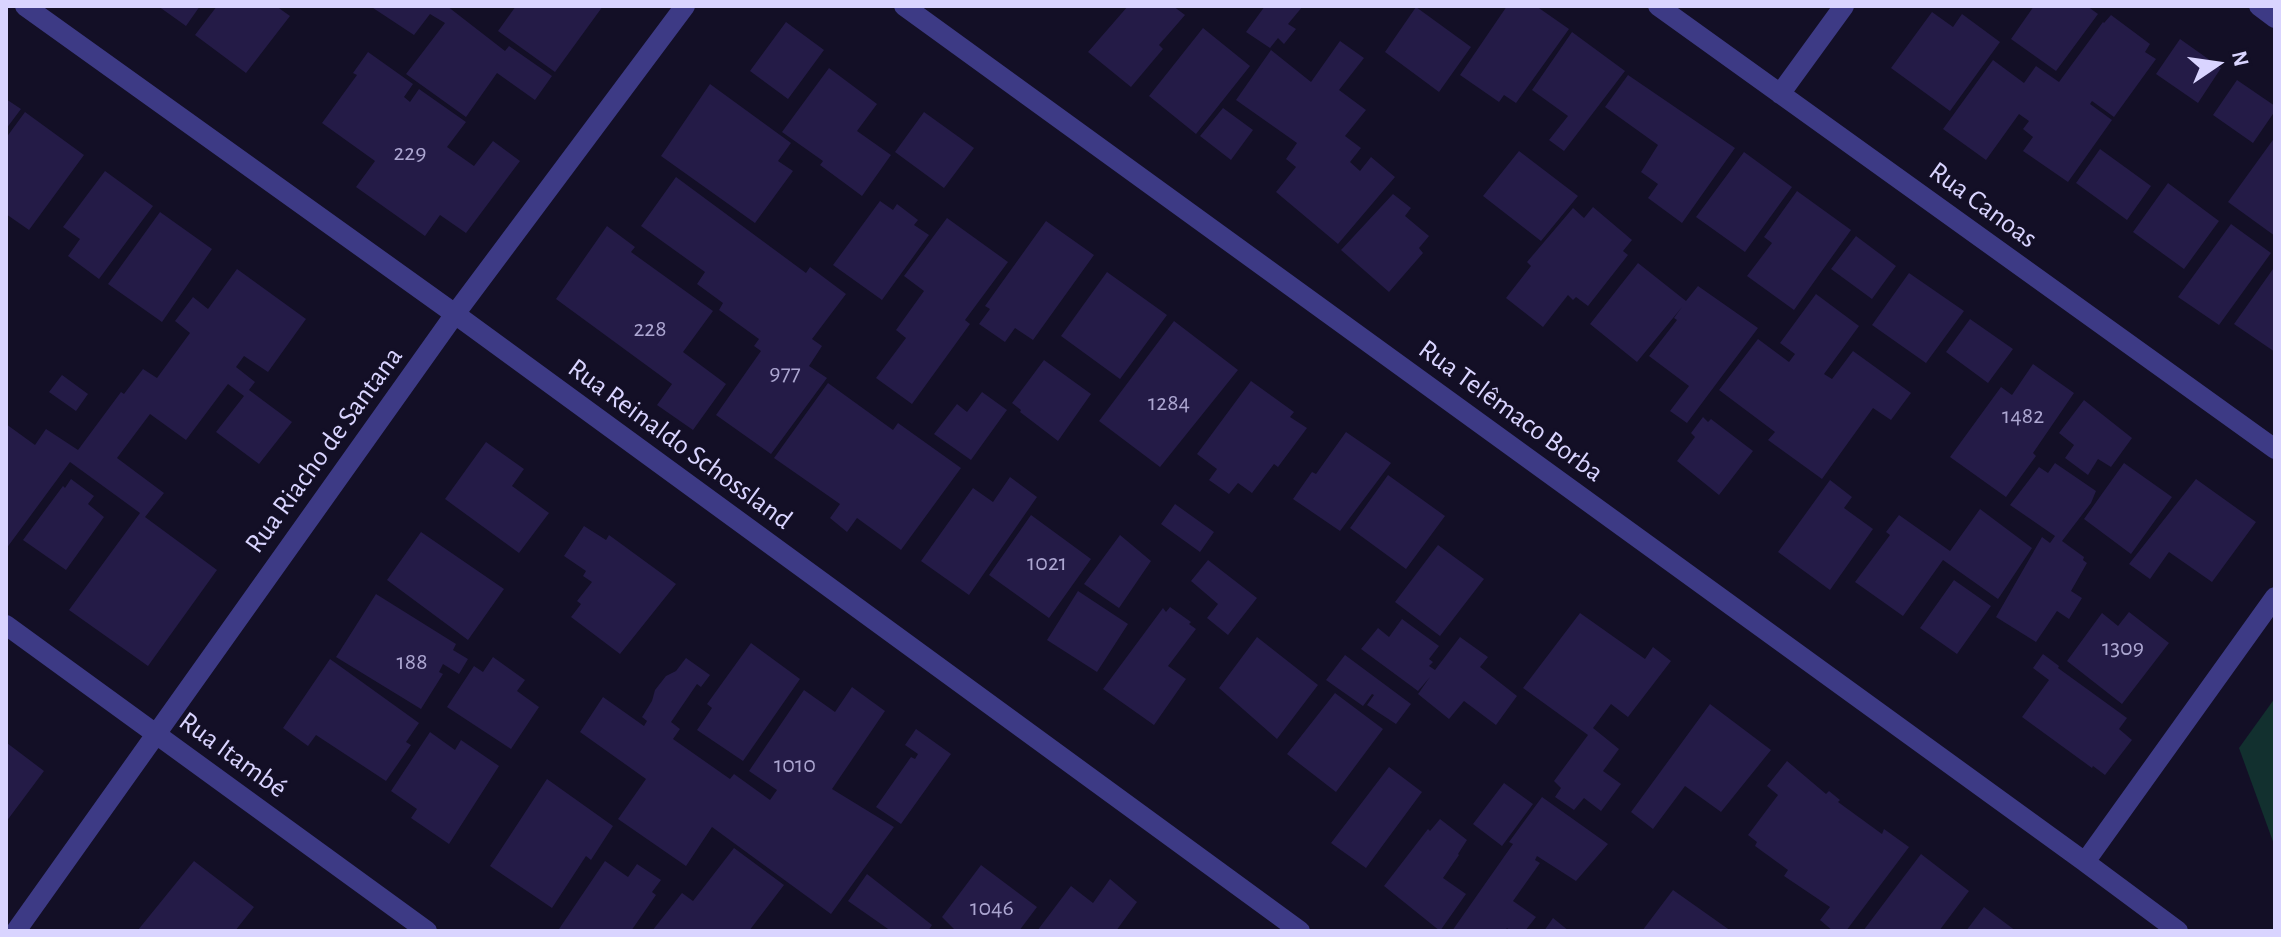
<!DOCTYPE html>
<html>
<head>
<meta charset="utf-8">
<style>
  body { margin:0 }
  #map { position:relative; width:2281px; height:937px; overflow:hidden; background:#130f26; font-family:"Alegreya Sans",sans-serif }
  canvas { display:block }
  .frame { position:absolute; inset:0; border:8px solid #d9d4ff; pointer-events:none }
  .north { position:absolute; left:2177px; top:24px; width:80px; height:80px; -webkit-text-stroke:6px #130f26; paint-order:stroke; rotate:77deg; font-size:22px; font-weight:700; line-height:32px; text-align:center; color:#d9d4ff }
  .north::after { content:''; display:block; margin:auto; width:28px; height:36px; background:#d9d4ff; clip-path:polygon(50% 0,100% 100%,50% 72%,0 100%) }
</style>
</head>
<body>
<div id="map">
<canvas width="2281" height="937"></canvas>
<div class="frame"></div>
<div class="north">N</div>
</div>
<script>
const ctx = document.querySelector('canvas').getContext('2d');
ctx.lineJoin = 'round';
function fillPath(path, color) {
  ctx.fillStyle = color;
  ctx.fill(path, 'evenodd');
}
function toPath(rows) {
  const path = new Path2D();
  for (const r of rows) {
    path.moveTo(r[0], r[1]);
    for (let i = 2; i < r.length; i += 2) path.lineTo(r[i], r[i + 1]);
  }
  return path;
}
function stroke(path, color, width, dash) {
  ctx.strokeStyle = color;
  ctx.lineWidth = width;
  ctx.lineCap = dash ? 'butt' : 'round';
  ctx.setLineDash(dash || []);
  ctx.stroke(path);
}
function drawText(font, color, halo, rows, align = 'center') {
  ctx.font = font + ' "Alegreya Sans",sans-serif';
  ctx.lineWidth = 6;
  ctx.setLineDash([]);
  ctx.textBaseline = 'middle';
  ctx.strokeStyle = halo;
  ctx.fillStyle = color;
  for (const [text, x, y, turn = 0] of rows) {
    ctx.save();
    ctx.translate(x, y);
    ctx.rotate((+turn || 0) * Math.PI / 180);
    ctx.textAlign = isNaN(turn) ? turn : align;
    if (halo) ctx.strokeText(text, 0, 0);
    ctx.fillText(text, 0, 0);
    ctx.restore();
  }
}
const green = toPath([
  [2275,698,2275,847,2239,748]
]);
const building = toPath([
  [158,6,200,6,186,26],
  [217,6,276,6,290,16,246,73,195,35],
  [370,6,447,6,505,51,509,46,552,76,535,100,497,73,466,117,406,74,445,23,430,14,414,35],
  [516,6,603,6,555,72,498,31],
  [1128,6,1173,6,1185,15,1159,45,1163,49,1131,87,1088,52],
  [1265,6,1303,6,1288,24,1296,29,1284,44,1278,38,1270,48,1246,32],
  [1507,6,1536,6,1569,29,1516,103,1504,95,1499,102,1460,75],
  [2034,6,2087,6,2098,14,2056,71,2011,39],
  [1416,7,1471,47,1439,92,1385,52],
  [1932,12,1953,27,1962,14,2000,42,1950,111,1891,68],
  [2111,15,2150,44,2145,52,2156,59,2114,117,2092,101,2090,104,2112,120,2068,182,2023,151,2033,137,2023,129,2029,121,2019,114,1986,160,1943,129,1993,60,2024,83,2036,66,2059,82,2103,22,2104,23],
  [786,22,824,50,788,99,750,71],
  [1203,28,1250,66,1196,134,1149,96],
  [1572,32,1625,71,1564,151,1549,140,1568,116,1532,90],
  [2180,39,2221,68,2198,103,2156,74],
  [1340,41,1364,58,1339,90,1366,110,1345,136,1361,148,1350,162,1360,171,1371,157,1395,177,1338,244,1276,192,1296,167,1286,159,1297,143,1236,100,1271,50,1311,82],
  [368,52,413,84,404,97,410,102,419,89,466,122,447,147,474,166,493,141,520,161,466,233,440,215,425,236,356,187,375,161,322,123,357,75,353,73],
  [829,68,877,104,857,131,891,155,862,196,820,165,823,161,782,132],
  [1628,75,1735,148,1682,223,1648,198,1658,184,1641,172,1658,145,1605,107],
  [2237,80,2275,106,2275,111,2253,143,2213,115],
  [710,84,791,143,778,161,793,171,755,223,661,156],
  [6,99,21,109,6,129],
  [1223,108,1253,130,1231,160,1200,136],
  [25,112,84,155,29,230,6,214,6,138],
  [924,112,974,148,944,188,895,152],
  [2275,137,2275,236,2228,202],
  [2100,149,2151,186,2127,220,2076,183],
  [1519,151,1578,196,1541,241,1483,196],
  [1744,152,1792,187,1745,252,1696,217],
  [105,171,153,206,99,279,68,256,80,239,63,227],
  [676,177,806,273,810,267,846,294,812,339,822,346,809,366,827,378,771,454,716,415,761,351,754,346,759,339,719,310,723,303,697,284,705,272,641,226],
  [2168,183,2219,221,2184,269,2133,232],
  [1797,191,1851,230,1794,310,1747,276,1772,243,1764,237],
  [1393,194,1411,208,1405,216,1429,236,1419,248,1423,253,1389,292,1341,250],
  [880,201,893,210,897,204,918,220,914,225,929,235,882,300,833,265],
  [1593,207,1632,240,1623,251,1628,255,1588,306,1576,297,1573,300,1568,295,1543,327,1506,298,1531,266,1527,262,1573,208,1584,218],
  [160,212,212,249,162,322,108,284],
  [947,218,1008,262,965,320,970,324,912,404,876,378,906,338,896,330,924,291,904,276],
  [1046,221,1094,255,1033,340,1015,328,1005,342,979,324,990,309,985,306],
  [2231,224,2271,253,2219,325,2178,297],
  [607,226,635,247,631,252,713,311,683,352,726,384,693,430,657,405,672,384,556,299],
  [1856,236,1896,266,1872,299,1831,269],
  [1638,263,1686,301,1698,286,1758,328,1687,423,1670,411,1689,386,1649,356,1677,320,1674,318,1682,307,1637,362,1590,324],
  [237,269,306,319,268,372,244,356,236,367,255,382,249,390,292,422,259,464,216,432,244,396,228,384,186,440,150,414,117,458,164,493,145,517,217,570,148,666,69,610,140,513,70,462,6,549,6,424,35,445,46,429,78,450,121,392,124,394,143,369,157,378,190,333,175,321,193,297,208,309],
  [2273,269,2275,270,2275,352,2234,324],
  [1107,272,1167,315,1120,379,1061,336],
  [1909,273,1964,311,1926,363,1872,325],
  [1816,294,1859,326,1824,374,1832,379,1853,351,1911,393,1891,420,1873,408,1822,479,1768,440,1775,432,1719,390,1758,339,1789,362,1795,354,1780,343],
  [1970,319,2013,349,1988,383,1946,352],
  [1174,321,1238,370,1160,467,1099,421],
  [1044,360,1091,394,1058,441,1020,412,1021,410,1012,403],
  [2033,364,2074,393,2033,453,2036,456,2006,497,1950,457,2001,387,2012,395],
  [62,375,88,394,76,411,49,392],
  [1251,381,1294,412,1290,417,1307,428,1278,467,1274,464,1252,493,1238,483,1229,494,1209,480,1217,469,1197,454],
  [828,383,893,430,898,423,961,468,901,550,857,518,847,532,830,518,840,504,774,458],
  [982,392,1007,410,971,460,934,434,957,404,967,412],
  [2084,400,2132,438,2111,467,2098,459,2088,475,2065,458,2074,445,2059,433],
  [1703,417,1708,422,1711,419,1753,451,1719,495,1677,461,1695,437,1691,433],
  [1346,432,1391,463,1340,531,1293,499,1312,472,1316,474],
  [486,442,524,469,512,486,549,513,519,553,445,499],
  [2055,463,2096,491,2091,503,2062,541,2084,557,2083,560,2087,563,2071,591,2082,598,2069,619,2057,611,2036,642,1996,617,2042,537,2050,543,2055,536,2010,505,2039,467,2048,473],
  [2124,463,2172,497,2131,554,2084,519],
  [1388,475,1445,516,1406,569,1350,528],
  [1010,477,1037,497,969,595,921,561,973,488,993,502],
  [71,479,94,496,88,504,104,517,66,570,23,540,63,486,65,488],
  [2196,479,2256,522,2212,582,2169,552,2150,579,2129,564],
  [1830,480,1852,497,1844,508,1873,529,1830,590,1778,552],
  [1175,504,1214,532,1200,552,1161,524],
  [1980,509,2032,548,1998,599,1943,560,1903,616,1855,582,1890,535,1886,532,1899,515,1950,551],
  [1031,515,1091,559,1049,618,989,575],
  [584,526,606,540,609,535,676,584,620,654,571,617,581,604,577,601,592,582,583,576,586,571,564,556],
  [421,532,504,589,468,640,387,580],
  [1120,535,1151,561,1119,608,1084,584],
  [1438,545,1484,579,1440,636,1395,602],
  [1208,560,1257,598,1228,635,1207,618,1218,604,1191,581],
  [1954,580,1991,606,1957,654,1920,628],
  [1078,591,1128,624,1097,672,1047,640],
  [376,594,456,644,453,650,468,659,459,674,443,664,439,672,443,674,421,709,336,657],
  [1170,607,1191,622,1189,624,1196,629,1168,666,1186,679,1154,725,1103,689,1163,608,1166,612],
  [2129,612,2169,643,2122,704,2067,661,2102,613,2118,626],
  [1580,613,1645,659,1653,647,1671,661,1628,717,1611,704,1593,728,1619,749,1603,771,1621,784,1601,811,1584,798,1574,810,1555,797,1561,788,1554,781,1588,735,1523,688],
  [1402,619,1439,646,1429,659,1433,662,1429,666,1435,670,1460,637,1488,657,1480,667,1517,696,1496,725,1464,701,1449,719,1418,694,1430,677,1418,691,1361,649,1378,628,1389,637],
  [1257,637,1318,685,1277,739,1219,688],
  [751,643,800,679,743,761,697,730,712,708,707,704],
  [2043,654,2059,666,2058,668,2127,718,2119,729,2132,740,2105,775,2093,766,2092,768,2022,717,2049,680,2033,668],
  [1345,655,1411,704,1396,724,1367,705,1374,695,1372,694,1363,706,1326,680],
  [493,657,525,680,517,691,539,707,511,749,447,707,474,666,483,672],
  [686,658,710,675,701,687,697,684,671,722,680,729,673,739,730,779,734,774,770,800,777,790,749,771,804,690,835,712,852,687,885,711,832,789,894,827,831,914,712,827,686,866,618,819,646,779,580,732,603,697,644,726,647,721,642,717,652,701,655,690,666,676,676,671],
  [330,659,419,723,406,742,411,745,386,781,316,735,308,746,283,728],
  [1335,693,1383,729,1336,792,1287,754],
  [1710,704,1771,750,1721,812,1685,786,1653,829,1631,812],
  [916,729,951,754,901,824,876,807,911,757,915,759,918,754,905,745],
  [430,732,455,750,461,740,499,766,449,844,411,818,417,809,391,791],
  [7,743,44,771,6,822,6,745],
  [1787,761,1826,794,1829,791,1840,800,1838,802,1882,834,1884,829,1909,847,1846,931,1833,931,1820,920,1830,907,1784,876,1788,870,1755,846,1757,842,1748,835,1778,795,1767,786],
  [1389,767,1422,792,1366,868,1331,843],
  [547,779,613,826,591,860,586,856,552,908,490,866],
  [1504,783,1533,804,1502,846,1473,824],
  [1542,797,1608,844,1576,881,1537,856,1535,860,1540,863,1513,901,1536,917,1525,931,1510,931,1507,928,1505,931,1452,931,1513,844,1509,842],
  [1440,819,1467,840,1458,854,1459,855,1443,878,1466,894,1440,931,1384,886,1428,829,1430,831],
  [734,848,784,885,749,931,652,931,682,893,693,901],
  [1921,854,1969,891,1939,931,1863,931],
  [194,861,254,907,235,931,139,931,138,930],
  [605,861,628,877,637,864,661,880,652,892,656,895,631,931,562,931,559,929],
  [981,865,1037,907,1019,931,952,931,954,929,942,917],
  [867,874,932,925,928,931,891,931,848,901],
  [1110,879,1137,902,1116,931,1037,931,1071,886,1093,903],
  [1673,890,1731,931,1642,931],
  [1984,907,2016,931,1966,931],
  [1553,918,1569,931,1544,931]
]);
const minor = toPath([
  [25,6,455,314,1300,931],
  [904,6,2085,862],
  [1658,6,2275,449],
  [2259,6,2275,18],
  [1780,94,1844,6],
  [6,625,427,931],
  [16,931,455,314,685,6],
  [2178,931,2085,862,2275,597]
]);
const numberNames = [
  ["229",410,153],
  ["228",650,329],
  ["977",785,373],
  ["1284",1169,403],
  ["1482",2023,416],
  ["1021",1047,563],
  ["1309",2123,648],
  ["188",412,662],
  ["1010",795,765],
  ["1046",992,908]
];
const streetNames = [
  ["Rua Canoas",1983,205,36],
  ["Rua Telêmaco Borba",1511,411,36],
  ["Rua Reinaldo Schossland",680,444,36],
  ["Rua Riacho de Santana",324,450,-54],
  ["Rua Itambé",233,755,36]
];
fillPath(green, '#12302f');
fillPath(building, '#241b47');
stroke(minor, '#3d3a85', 20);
drawText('24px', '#aca6d1', null, numberNames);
drawText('28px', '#d9d4ff', '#130f26', streetNames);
</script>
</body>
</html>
